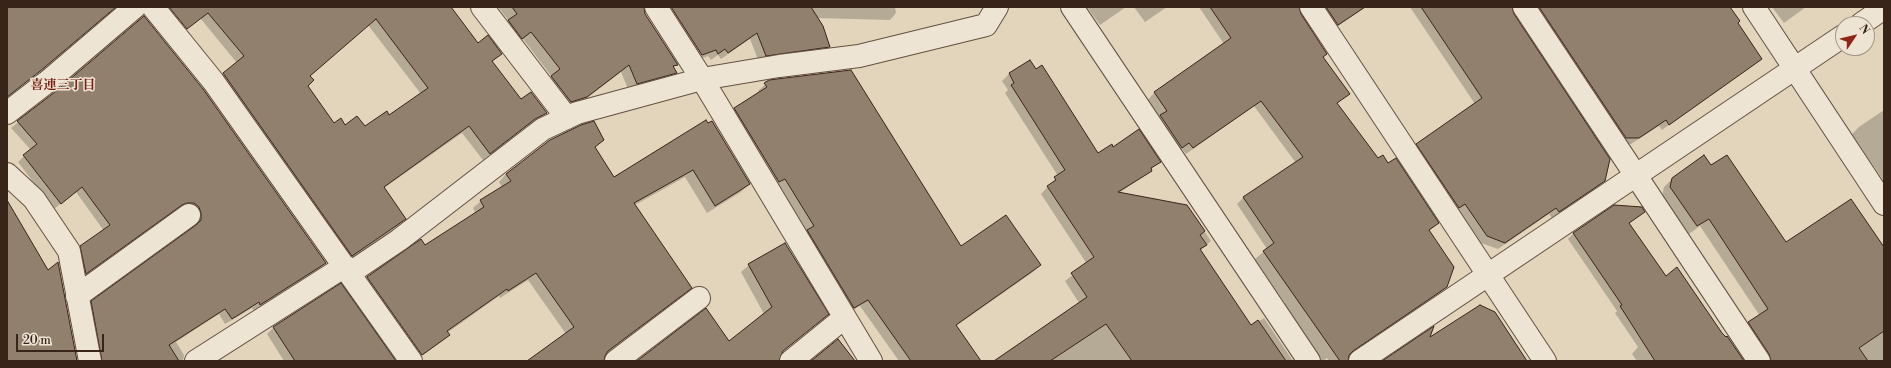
<!DOCTYPE html>
<html>
<head>
<meta charset="utf-8">
<style>
  body { margin:0 }
  #map { position:relative; width:1891px; height:368px; overflow:hidden; background:#e3d5bc; font-family:"Libre Bodoni",serif }
  canvas { display:block }
  .frame { position:absolute; inset:0; border:8px solid #39241a; pointer-events:none }
  .north { position:absolute; left:1835px; top:16px; width:40px; height:40px; box-sizing:border-box; background:#ede4d3; border:1px solid #a59789; border-radius:50%; rotate:55deg; font-size:11px; font-weight:700; line-height:16px; text-align:center; color:#39241a }
  .north::after { content:''; display:block; margin:auto; width:14px; height:18px; background:#8f2418; clip-path:polygon(50% 0,100% 100%,50% 72%,0 100%) }
  .scale { position:absolute; left:16px; top:334px; width:88px; height:18px; box-sizing:border-box; border:2px solid #39241a; border-top:0; padding-left:5px; font-size:12px; line-height:14px; white-space:nowrap; color:#39241a; -webkit-text-stroke:3px #ede4d3; paint-order:stroke }
</style>
</head>
<body>
<div id="map">
<canvas width="1891" height="368"></canvas>
<div class="frame"></div>
<div class="north">N</div>
<div class="scale">20 m</div>
</div>
<script>
const ctx = document.querySelector('canvas').getContext('2d');
ctx.lineJoin = 'round';
function fillPath(path, color) {
  ctx.fillStyle = color;
  ctx.fill(path, 'evenodd');
}
function toPath(rows) {
  const path = new Path2D();
  for (const r of rows) {
    path.moveTo(r[0], r[1]);
    for (let i = 2; i < r.length; i += 2) path.lineTo(r[i], r[i + 1]);
  }
  return path;
}
function stroke(path, color, width, dash) {
  ctx.strokeStyle = color;
  ctx.lineWidth = width;
  ctx.lineCap = dash ? 'butt' : 'round';
  ctx.setLineDash(dash || []);
  ctx.stroke(path);
}
function drawText(font, color, halo, rows, align = 'center') {
  ctx.font = font + ' "Libre Bodoni","Noto Serif JP",serif';
  ctx.lineWidth = 3;
  ctx.setLineDash([]);
  ctx.textBaseline = 'middle';
  ctx.strokeStyle = halo;
  ctx.fillStyle = color;
  for (const [text, x, y, turn = 0] of rows) {
    ctx.save();
    ctx.translate(x, y);
    ctx.rotate((+turn || 0) * Math.PI / 180);
    ctx.textAlign = isNaN(turn) ? turn : align;
    if (halo) ctx.strokeText(text, 0, 0);
    ctx.fillText(text, 0, 0);
    ctx.restore();
  }
}
const shadow = toPath([
  [7,7,116,7,7,98],
  [191,7,450,7,478,44,501,54,492,62,521,101,546,113,539,120,527,126,483,160,462,133,384,188,405,218,398,226,345,263,216,81,237,63],
  [368,25,421,94,389,116,365,128,334,125,307,86,309,77],
  [498,7,642,7,645,14,677,64,673,68,676,73,668,80,629,91,621,72,578,105,562,110,544,85,552,77,523,39,514,46,501,29,509,21],
  [678,7,895,7,896,13,890,20,817,18,829,47,823,53,759,62,750,39,721,59,718,55,711,60,708,56,695,61,666,17],
  [1087,7,1126,7,1100,25],
  [1134,7,1167,7,1145,22],
  [1199,7,1298,7,1299,14,1322,57,1348,93,1337,104,1378,160,1437,223,1429,231,1446,287,1439,294,1348,355,1347,361,1329,361,1327,358,1323,361,1313,361,1279,309,1285,303,1255,259,1267,249,1237,204,1244,197,1296,163,1254,106,1186,154,1182,149,1175,154,1154,123,1160,117,1148,100,1154,93,1224,44],
  [1314,7,1366,7,1331,31],
  [1410,7,1511,7,1513,14,1604,181,1597,188,1552,218,1549,214,1498,249,1481,243,1458,210,1452,214,1410,151,1417,144,1475,104],
  [1528,7,1729,7,1736,23,1761,59,1754,65,1662,130,1659,126,1631,144,1619,144],
  [1772,7,1806,7,1784,23],
  [1030,61,1097,155,1113,148,1159,162,1143,177,1119,193,1187,206,1211,241,1200,251,1251,326,1264,318,1293,361,993,361,1079,303,1065,281,1087,264,1041,194,1058,176,1005,93,1008,90,1002,81,1009,74],
  [769,81,961,247,1040,265,1033,272,956,326,980,361,899,361,860,306,847,314,727,115,734,108,759,93,758,91],
  [56,92,325,263,319,269,254,311,252,308,225,324,219,314,176,342,184,355,183,361,122,361,115,349,96,361,85,308,195,227,196,221,180,209,174,211,80,279,75,254,104,231,76,192,54,209,18,162,31,150,11,128],
  [1884,110,1884,181,1852,134,1859,127],
  [706,121,749,184,741,192,707,213,685,177,635,205,691,288,683,295,604,355,603,361,530,361,566,334,528,280,500,298,499,296,447,333,449,335,441,342,423,355,368,277,425,246,476,214,473,208,481,201,502,187,499,182,506,174,550,141,603,140,594,148,614,178],
  [1711,167,1786,244,1851,200,1884,247,1884,361,1778,361,1760,316,1700,226,1689,234,1662,196,1664,187,1672,179],
  [1644,212,1629,224,1726,361,1637,361,1632,354,1638,347,1615,313,1617,311,1568,239,1574,233],
  [749,265,827,314,780,354,778,361,638,361,729,342,764,314,741,272],
  [367,278,421,356,415,361,360,285],
  [274,327,394,361,284,361,267,334]
]);
const building = toPath([
  [7,7,116,7,39,72,7,97,7,7],
  [169,7,451,7,478,43,488,35,502,54,492,61,521,99,531,92,547,113,535,119,490,154,469,126,384,187,406,219,352,256,223,73,244,56,208,13,187,29,169,7],
  [376,19,428,88,389,115,387,111,365,126,357,116,345,125,341,118,334,123,308,86,314,80,310,76,376,19],
  [512,7,644,7,645,14,678,65,673,66,677,73,637,84,629,65,587,97,571,102,551,76,560,69,546,51,531,32,522,39,508,20,517,14,512,7],
  [671,7,811,7,823,26,830,47,766,56,757,33,728,53,725,49,718,54,716,50,702,55,671,7],
  [1210,7,1299,7,1301,14,1327,54,1323,57,1350,94,1337,103,1378,158,1383,155,1388,163,1396,158,1439,223,1429,230,1454,267,1447,287,1353,351,1349,355,1348,361,1340,361,1263,251,1274,243,1243,197,1303,157,1261,101,1193,148,1189,143,1182,148,1160,115,1167,111,1154,92,1231,38,1210,7],
  [1326,7,1365,7,1338,25,1326,7],
  [1421,7,1512,7,1514,14,1610,159,1605,181,1559,212,1556,208,1505,243,1487,236,1465,204,1459,208,1416,144,1482,98,1421,7],
  [1539,7,1730,7,1740,21,1738,23,1762,59,1669,125,1666,120,1639,138,1626,138,1539,7],
  [144,16,203,89,326,263,260,305,259,302,232,319,225,309,169,345,179,361,102,361,91,301,196,225,201,220,201,213,199,207,194,203,187,203,182,205,86,274,80,246,110,225,82,187,61,204,23,155,37,144,17,121,55,92,144,16],
  [1030,60,1036,69,1042,65,1098,153,1112,144,1113,147,1139,129,1161,162,1151,168,1152,171,1118,192,1187,205,1205,231,1200,235,1207,245,1200,249,1251,325,1258,320,1286,361,1132,361,1106,324,1050,361,994,361,1087,297,1071,273,1094,257,1047,186,1056,180,1054,177,1065,170,1011,85,1014,83,1009,73,1030,60],
  [851,70,961,246,1006,215,1041,265,956,325,981,361,911,361,868,300,854,308,807,230,814,226,785,179,779,182,734,108,767,87,764,83,769,80,851,70],
  [706,120,708,123,712,121,750,184,715,206,693,170,634,203,692,288,608,351,605,356,604,361,527,361,574,327,536,273,508,291,507,289,447,331,450,335,422,355,367,277,421,239,425,245,484,207,480,200,511,181,506,174,550,140,581,125,594,121,604,140,595,147,614,177,706,120],
  [1704,155,1711,165,1727,155,1786,242,1851,199,1884,247,1884,331,1859,348,1868,361,1771,361,1769,354,1748,322,1768,309,1709,219,1697,226,1670,187,1672,178,1704,155],
  [7,200,48,270,58,262,77,361,7,361,7,200],
  [1614,205,1642,207,1645,212,1629,223,1666,276,1677,267,1722,333,1726,337,1727,336,1744,361,1655,361,1620,306,1622,305,1573,233,1614,205],
  [785,243,829,314,783,351,779,361,637,361,706,308,729,341,772,307,748,264,785,243],
  [341,283,396,361,295,361,273,327,341,283],
  [1480,305,1495,312,1527,361,1382,361,1434,326,1430,337,1480,305],
  [838,339,855,361,811,361,838,339]
]);
const minor = toPath([
  [153,7,213,81,411,361],
  [482,7,567,118],
  [656,7,702,79,871,361],
  [1072,7,1309,361],
  [1311,7,1545,361],
  [1524,7,1759,361],
  [1754,7,1884,204],
  [1861,24,1884,8],
  [7,113,47,82,135,7],
  [7,174,34,199,69,251,90,361],
  [350,273,399,240,543,129,577,113,702,79,779,66,859,56,986,25,997,7],
  [77,296,189,215],
  [196,361,345,266],
  [616,361,699,298],
  [791,361,844,318],
  [1360,361,1843,36]
]);
const neighbourhoodNames = [
  ["喜連三丁目",63,86]
];
fillPath(shadow, '#0003');
fillPath(building, '#91806e');
stroke(building, '#39241a', 1);
stroke(minor, '#645042', 24);
stroke(minor, '#ede4d3', 22);
drawText('bold 13px', '#7a1f14', '#ede4d3', neighbourhoodNames);
</script>
</body>
</html>
